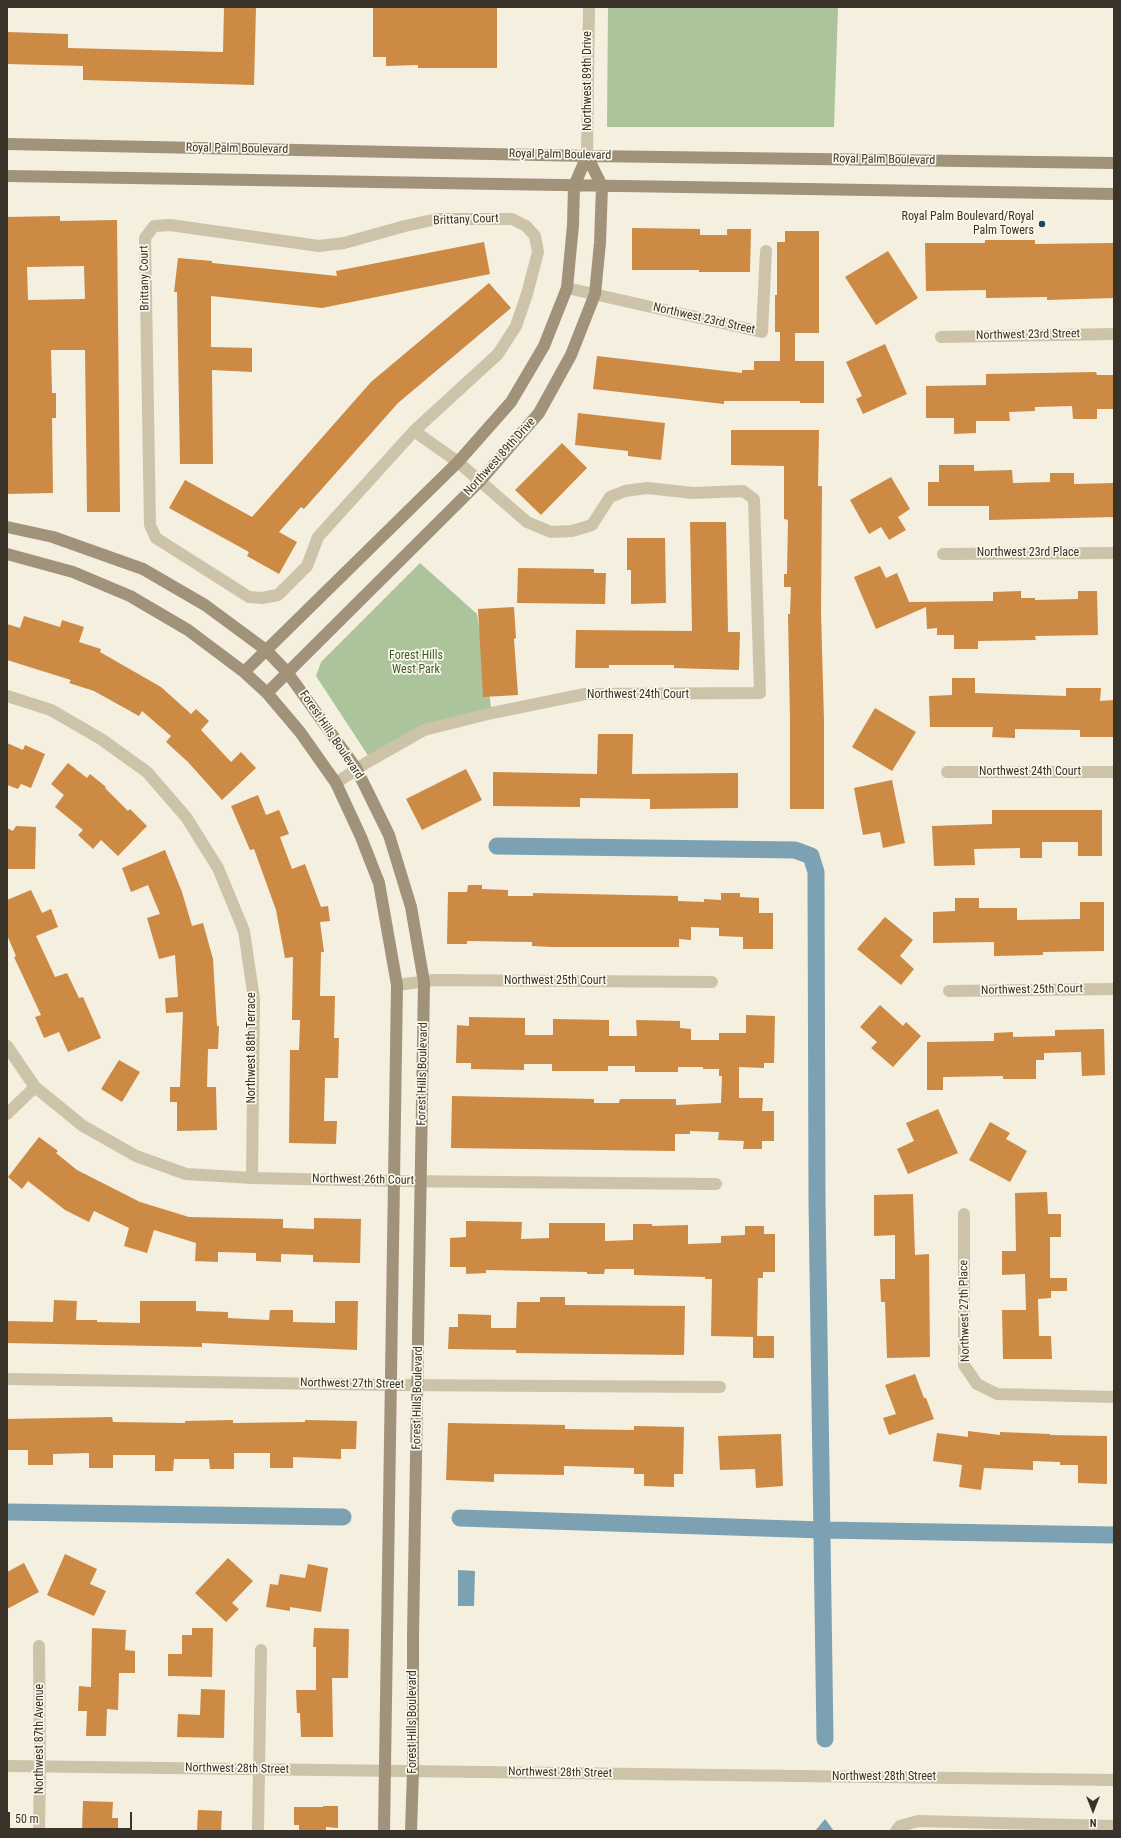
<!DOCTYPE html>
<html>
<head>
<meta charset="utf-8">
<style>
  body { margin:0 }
  #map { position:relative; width:1121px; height:1838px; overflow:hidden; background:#f4efde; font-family:"Roboto Condensed",sans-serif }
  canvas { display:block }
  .frame { position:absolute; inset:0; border:8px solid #393329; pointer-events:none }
  .north { position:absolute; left:1073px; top:1790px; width:40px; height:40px; -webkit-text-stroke:3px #fbf8eb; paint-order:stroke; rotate:180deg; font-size:11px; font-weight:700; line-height:16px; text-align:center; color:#393329 }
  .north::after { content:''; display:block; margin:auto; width:14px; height:18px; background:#393329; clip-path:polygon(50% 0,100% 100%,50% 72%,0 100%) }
  .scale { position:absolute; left:8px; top:1812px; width:124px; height:18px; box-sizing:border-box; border:2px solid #393329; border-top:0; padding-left:5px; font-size:12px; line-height:14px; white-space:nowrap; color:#393329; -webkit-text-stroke:3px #fbf8eb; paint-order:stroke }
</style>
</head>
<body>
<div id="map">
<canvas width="1121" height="1838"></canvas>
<div class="frame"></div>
<div class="north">N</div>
<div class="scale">50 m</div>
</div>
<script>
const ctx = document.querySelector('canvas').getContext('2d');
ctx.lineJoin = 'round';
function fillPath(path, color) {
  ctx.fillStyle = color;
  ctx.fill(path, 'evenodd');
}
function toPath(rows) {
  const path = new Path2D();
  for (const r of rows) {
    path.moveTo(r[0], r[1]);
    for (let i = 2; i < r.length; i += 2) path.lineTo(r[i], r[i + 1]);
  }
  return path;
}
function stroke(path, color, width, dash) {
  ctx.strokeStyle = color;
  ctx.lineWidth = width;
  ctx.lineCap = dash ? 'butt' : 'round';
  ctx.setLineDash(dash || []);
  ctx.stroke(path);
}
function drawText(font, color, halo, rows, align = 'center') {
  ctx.font = font + ' "Roboto Condensed",sans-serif';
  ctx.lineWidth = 3.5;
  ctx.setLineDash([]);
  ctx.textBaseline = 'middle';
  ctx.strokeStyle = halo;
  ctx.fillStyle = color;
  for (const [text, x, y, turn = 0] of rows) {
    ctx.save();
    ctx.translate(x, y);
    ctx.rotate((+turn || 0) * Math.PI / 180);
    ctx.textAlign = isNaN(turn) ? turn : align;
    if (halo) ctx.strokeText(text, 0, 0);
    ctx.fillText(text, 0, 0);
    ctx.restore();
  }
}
const green = toPath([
  [608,7,838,7,834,127,607,127],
  [420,563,477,614,492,713,424,730,371,760,316,676,321,662]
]);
const water = toPath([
  [458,1570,475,1571,474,1606,458,1606],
  [825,1819,834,1831,815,1831]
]);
const canal = toPath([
  [497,846,795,850,811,856,816,872,817,1201,825,1739],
  [7,1512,343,1517],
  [460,1518,822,1530,1114,1535]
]);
const building = toPath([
  [224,7,256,7,254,85,83,80,83,66,7,64,7,32,68,34,68,48,223,52],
  [373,7,497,7,497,68,418,68,418,65,386,66,386,57,373,57],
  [60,216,60,221,117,220,120,512,87,512,85,350,51,350,52,393,56,393,56,418,52,418,53,493,7,494,7,217],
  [84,266,85,299,28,300,27,267],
  [632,228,700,229,700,235,727,235,727,229,751,229,750,272,699,272,699,270,632,270],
  [785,231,819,231,819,333,795,333,795,361,824,361,824,403,800,403,800,401,724,401,724,404,593,389,597,356,742,373,742,370,754,370,754,361,780,361,780,332,775,332,775,295,777,295,777,242,785,242],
  [985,240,1035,240,1035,244,1114,243,1114,298,1047,300,1047,297,986,298,986,290,926,291,925,243,985,243],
  [484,242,490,274,322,308,211,296,211,347,252,348,252,372,212,370,213,464,180,464,177,292,174,292,178,258,212,261,212,263,337,276,336,271],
  [888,251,918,298,876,325,845,277],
  [489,283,511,308,398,403,304,509,301,507,279,532,297,542,279,574,247,556,249,552,169,508,185,480,252,517,371,382],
  [885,344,907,394,863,414,856,399,862,396,846,362],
  [1096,372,1097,375,1114,375,1114,409,1097,409,1097,419,1073,419,1072,406,1035,407,1035,411,1009,412,1010,421,976,421,976,433,954,434,954,418,926,418,926,386,986,385,986,374],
  [578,413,665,423,661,460,628,456,628,451,575,445],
  [731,430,819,430,818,486,822,486,821,613,824,721,824,809,790,809,790,721,788,614,790,614,791,587,784,587,784,574,787,574,788,520,784,519,784,466,731,465],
  [562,443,587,468,541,515,515,490],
  [939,465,974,465,974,471,1012,470,1013,483,1050,482,1050,473,1074,473,1074,484,1114,483,1114,517,989,520,989,506,928,506,928,482,939,482],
  [891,477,910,509,898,517,906,530,889,540,881,527,869,534,850,500],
  [690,522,726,522,728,632,740,632,739,670,674,668,674,665,609,665,609,668,575,668,576,630,692,631],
  [627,538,665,538,666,603,631,604,631,570,627,570],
  [880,566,886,578,897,573,909,602,993,601,993,592,1021,591,1021,598,1035,598,1035,600,1078,599,1078,591,1097,591,1098,635,1035,636,1036,640,978,641,978,649,954,649,954,635,937,635,937,628,927,629,926,607,876,629,854,577],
  [518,568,594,569,594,573,606,573,605,604,517,603],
  [514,607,516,638,514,639,518,695,483,697,478,609],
  [24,616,60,627,62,620,84,627,79,642,101,649,100,652,161,687,191,714,196,709,209,721,201,730,231,762,241,752,256,768,222,800,188,762,166,742,171,736,142,711,139,716,94,691,69,683,71,680,7,660,7,624,20,628],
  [952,678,975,678,975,693,1066,696,1066,688,1101,688,1100,701,1114,700,1114,737,1080,737,1080,730,1015,729,1015,738,992,737,993,727,930,727,929,696,952,695],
  [875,708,916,732,892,771,852,747],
  [598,734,633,734,632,774,738,773,738,808,650,809,650,799,580,798,580,807,493,806,493,772,597,774],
  [7,743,23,750,25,745,45,754,31,788,21,784,18,789,7,785],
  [68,763,87,778,90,774,106,787,105,788,128,811,130,809,147,826,118,856,101,840,93,849,78,835,83,830,55,807,64,795,51,784],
  [466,769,482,800,422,830,406,799],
  [892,780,905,843,883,848,880,832,863,835,854,788],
  [258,795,266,815,279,810,289,834,280,837,292,869,305,864,321,907,328,906,330,921,320,922,324,952,321,952,320,996,335,996,334,1038,339,1038,338,1078,325,1078,324,1121,337,1121,336,1144,289,1143,290,1050,299,1050,300,1020,292,1020,293,957,285,958,276,910,254,849,250,850,231,806],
  [992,810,1102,810,1102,856,1078,856,1078,842,1042,842,1042,858,1020,858,1020,848,974,849,975,865,934,866,932,826,992,824],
  [16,826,36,827,35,869,7,869,7,828,13,831],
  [165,850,182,892,192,926,203,923,213,959,217,1026,219,1026,218,1049,208,1049,207,1087,216,1087,217,1130,177,1131,177,1102,170,1102,170,1087,180,1087,183,1012,166,1013,165,998,178,997,175,955,159,959,147,918,160,914,148,885,131,892,122,868],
  [468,885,482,885,482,889,508,890,508,896,533,896,533,893,678,896,678,901,704,902,704,899,721,900,721,893,740,893,740,897,759,898,759,913,773,913,773,949,743,949,743,937,719,936,719,928,691,927,691,940,679,939,679,947,552,947,532,946,532,942,467,941,467,944,447,944,448,892,467,892],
  [31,890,42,913,51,909,58,927,36,936,55,977,67,973,79,998,83,997,101,1038,68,1052,59,1032,44,1038,35,1017,41,1015,14,957,16,956,7,935,7,900],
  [955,898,979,898,979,908,1017,908,1017,920,1080,919,1080,902,1104,902,1104,951,1043,952,1043,955,994,956,994,942,933,943,933,912,955,911],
  [885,917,913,940,900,956,914,969,901,985,857,949],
  [880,1005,903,1026,906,1022,921,1036,893,1067,871,1048,877,1042,860,1027],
  [746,1015,775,1016,774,1063,764,1063,764,1068,739,1067,739,1098,763,1098,762,1111,774,1111,774,1141,762,1141,762,1149,743,1149,744,1141,718,1140,719,1132,690,1131,690,1134,675,1134,675,1151,451,1148,452,1096,594,1099,594,1103,619,1103,620,1099,676,1099,676,1105,721,1103,722,1076,719,1076,719,1069,703,1069,703,1067,678,1067,678,1072,635,1072,635,1066,608,1066,608,1071,552,1071,552,1064,524,1064,524,1070,471,1069,471,1063,456,1063,457,1025,469,1026,469,1017,525,1018,525,1035,553,1035,553,1019,609,1020,609,1036,637,1036,636,1020,680,1021,680,1028,691,1029,691,1040,719,1040,719,1033,746,1033],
  [1104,1029,1105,1075,1082,1076,1081,1052,1044,1053,1044,1060,1036,1060,1036,1079,1003,1079,1003,1076,943,1077,943,1090,927,1090,927,1042,994,1041,994,1033,1013,1032,1013,1037,1055,1036,1055,1030],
  [119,1060,140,1072,122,1102,101,1089],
  [938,1109,958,1153,908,1174,897,1149,914,1141,906,1123],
  [990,1122,1010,1133,1006,1139,1027,1151,1010,1182,969,1160],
  [39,1137,58,1151,56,1153,77,1170,140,1202,189,1217,283,1219,283,1228,314,1229,314,1218,361,1219,360,1263,313,1262,313,1255,281,1254,281,1262,256,1261,256,1253,218,1252,218,1262,195,1261,196,1243,154,1230,147,1253,124,1246,129,1228,94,1211,89,1222,65,1210,28,1181,22,1189,8,1177],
  [1047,1192,1048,1214,1061,1214,1061,1237,1050,1237,1050,1278,1067,1278,1067,1291,1051,1291,1051,1298,1038,1299,1039,1336,1051,1336,1052,1359,1003,1359,1002,1310,1026,1310,1025,1274,1002,1275,1002,1251,1016,1251,1015,1193],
  [913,1194,915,1255,929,1254,930,1357,887,1358,885,1302,881,1302,880,1279,895,1279,895,1235,874,1236,874,1195],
  [466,1221,522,1222,521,1239,549,1238,549,1223,605,1223,605,1241,633,1240,633,1224,652,1224,652,1226,688,1225,688,1244,721,1243,721,1236,745,1235,745,1226,764,1226,764,1234,775,1234,775,1272,763,1272,763,1278,758,1278,757,1336,774,1336,774,1358,753,1358,753,1337,711,1336,712,1279,705,1279,705,1277,634,1275,634,1269,605,1269,604,1274,587,1274,587,1272,486,1270,486,1273,466,1274,466,1267,450,1267,450,1238,466,1237],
  [540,1297,565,1297,565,1305,685,1306,684,1355,516,1353,516,1350,448,1349,449,1327,458,1327,458,1314,491,1315,491,1328,516,1328,517,1302,540,1302],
  [54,1300,77,1301,76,1320,97,1320,97,1322,140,1323,140,1301,196,1301,196,1311,228,1312,228,1318,269,1320,270,1310,293,1310,293,1322,335,1323,335,1301,358,1301,357,1350,202,1343,202,1347,7,1343,7,1321,53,1322],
  [915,1374,924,1398,926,1398,934,1419,889,1435,883,1418,896,1414,885,1385],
  [112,1417,113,1422,185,1423,185,1421,233,1420,233,1423,305,1422,305,1420,357,1421,356,1449,341,1449,341,1459,293,1457,293,1468,270,1468,270,1453,234,1453,234,1469,210,1469,209,1459,174,1459,173,1471,155,1471,155,1455,113,1455,113,1468,89,1468,89,1453,53,1454,53,1465,28,1465,28,1450,7,1450,7,1419],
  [448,1423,565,1425,565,1429,634,1430,634,1426,684,1427,683,1474,674,1474,674,1487,644,1486,644,1474,634,1474,634,1468,564,1466,564,1475,494,1474,494,1482,446,1480],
  [968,1431,1000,1435,1000,1432,1050,1434,1050,1435,1107,1436,1107,1484,1078,1483,1078,1465,1060,1465,1060,1462,1033,1461,1033,1470,984,1468,981,1490,959,1487,962,1465,933,1461,937,1433,968,1437],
  [781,1434,783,1486,756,1488,755,1469,720,1470,718,1436],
  [65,1554,97,1569,90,1584,106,1591,94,1616,47,1595],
  [228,1558,253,1581,232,1603,239,1609,226,1622,195,1593],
  [24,1563,39,1592,7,1609,7,1572],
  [308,1564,328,1568,321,1612,290,1607,290,1611,266,1607,270,1584,278,1585,280,1574,305,1578],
  [92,1628,126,1630,125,1650,135,1651,135,1673,119,1673,118,1710,107,1709,106,1736,86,1736,87,1711,78,1711,79,1686,91,1687],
  [192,1628,213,1628,212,1677,168,1676,168,1654,182,1654,182,1635,192,1635],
  [314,1628,349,1629,348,1678,332,1678,333,1737,301,1737,300,1713,297,1713,296,1690,316,1690,316,1647,313,1647],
  [201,1689,225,1690,224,1738,177,1737,178,1714,200,1715],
  [83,1801,113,1802,112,1818,118,1818,118,1831,82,1831],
  [323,1806,338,1806,338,1828,326,1827,326,1831,299,1831,299,1825,294,1825,294,1807,323,1807],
  [198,1810,222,1811,221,1831,197,1831]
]);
const street = toPath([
  [587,156,589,7],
  [567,288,762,332,766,251],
  [941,337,1114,334],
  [943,554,1114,553],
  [7,696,51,710,101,739,147,772,186,817,218,868,244,931,254,999,252,1178],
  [947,772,1114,772],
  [336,783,366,763,424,730,492,713,585,694,760,693,754,499,743,491,693,493,647,488,625,491,610,497,592,525,572,531,551,532,527,522,458,462,414,431,498,354,516,326,527,294,538,252,535,236,526,226,512,219,437,219,405,226,344,243,319,246,170,225,154,226,145,238,150,525,156,538,249,597,262,598,278,595,307,566,318,537,414,431],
  [397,985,435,980,712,982],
  [949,991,1114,989],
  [7,1046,35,1087,83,1126,136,1156,186,1174,252,1178,394,1181,716,1184],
  [7,1114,35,1087],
  [964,1214,964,1365,977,1384,997,1394,1114,1397],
  [7,1379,391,1385,720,1387],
  [7,1766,1114,1780],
  [39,1831,40,1766,39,1646],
  [258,1831,261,1650],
  [896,1831,900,1826,918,1821,1114,1826]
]);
const secondary = toPath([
  [7,144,587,156,1114,163],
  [7,176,1114,194],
  [7,527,53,537,143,569,205,605,266,650,287,672,356,768,389,835,411,907,424,982,413,1635,413,1771,411,1831],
  [7,554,73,572,130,596,188,630,244,672,267,693,300,732,336,783,361,837,379,883,397,985,384,1831],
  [244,672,458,462,511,402,544,346,567,288,573,225,574,186,587,156],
  [267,693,480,481,539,413,571,355,595,294,600,243,602,186,587,156]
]);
const markers = [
  [1042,224,4,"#1c475e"]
];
const streetNames = [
  ["Northwest 89th Drive",588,81,-90],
  ["Royal Palm Boulevard",237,149,1],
  ["Royal Palm Boulevard",560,155,1],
  ["Royal Palm Boulevard",884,160,1],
  ["Brittany Court",466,220,-2],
  ["Brittany Court",145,278,-91],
  ["Northwest 23rd Street",704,319,13],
  ["Northwest 23rd Street",1028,335,-1],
  ["Northwest 89th Drive",500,457,-48],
  ["Northwest 23rd Place",1028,553],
  ["Northwest 24th Court",638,695],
  ["Forest Hills Boulevard",331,735,56],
  ["Northwest 24th Court",1030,772],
  ["Northwest 25th Court",555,981],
  ["Northwest 25th Court",1032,990,-1],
  ["Northwest 88th Terrace",252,1048,-90],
  ["Forest Hills Boulevard",423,1074,-89],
  ["Northwest 26th Court",363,1180,1],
  ["Northwest 27th Place",965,1311,-91],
  ["Northwest 27th Street",352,1384,1],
  ["Forest Hills Boulevard",418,1398,-89],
  ["Forest Hills Boulevard",413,1722,-90],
  ["Northwest 87th Avenue",40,1739,-90],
  ["Northwest 28th Street",237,1769,1],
  ["Northwest 28th Street",560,1773,1],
  ["Northwest 28th Street",884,1777]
];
const poiNames = [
  ["Royal Palm Boulevard/Royal",1034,217],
  ["Palm Towers",1034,231]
];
const parkNames = [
  ["Forest Hills",416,656],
  ["West Park",416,670]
];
fillPath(green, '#acc49c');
fillPath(water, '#7ba1b3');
stroke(canal, '#7ba1b3', 17);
fillPath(building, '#cc8a44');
stroke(street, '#cdc3a9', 12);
stroke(secondary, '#a1937a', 12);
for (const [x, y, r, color] of markers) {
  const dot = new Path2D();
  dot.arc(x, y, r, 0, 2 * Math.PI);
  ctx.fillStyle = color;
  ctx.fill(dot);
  stroke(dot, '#fbf8eb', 1.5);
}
drawText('12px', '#393329', '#fbf8eb', streetNames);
drawText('12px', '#393329', '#fbf8eb', poiNames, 'right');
drawText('12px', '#3c592b', '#fbf8eb', parkNames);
</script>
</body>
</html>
